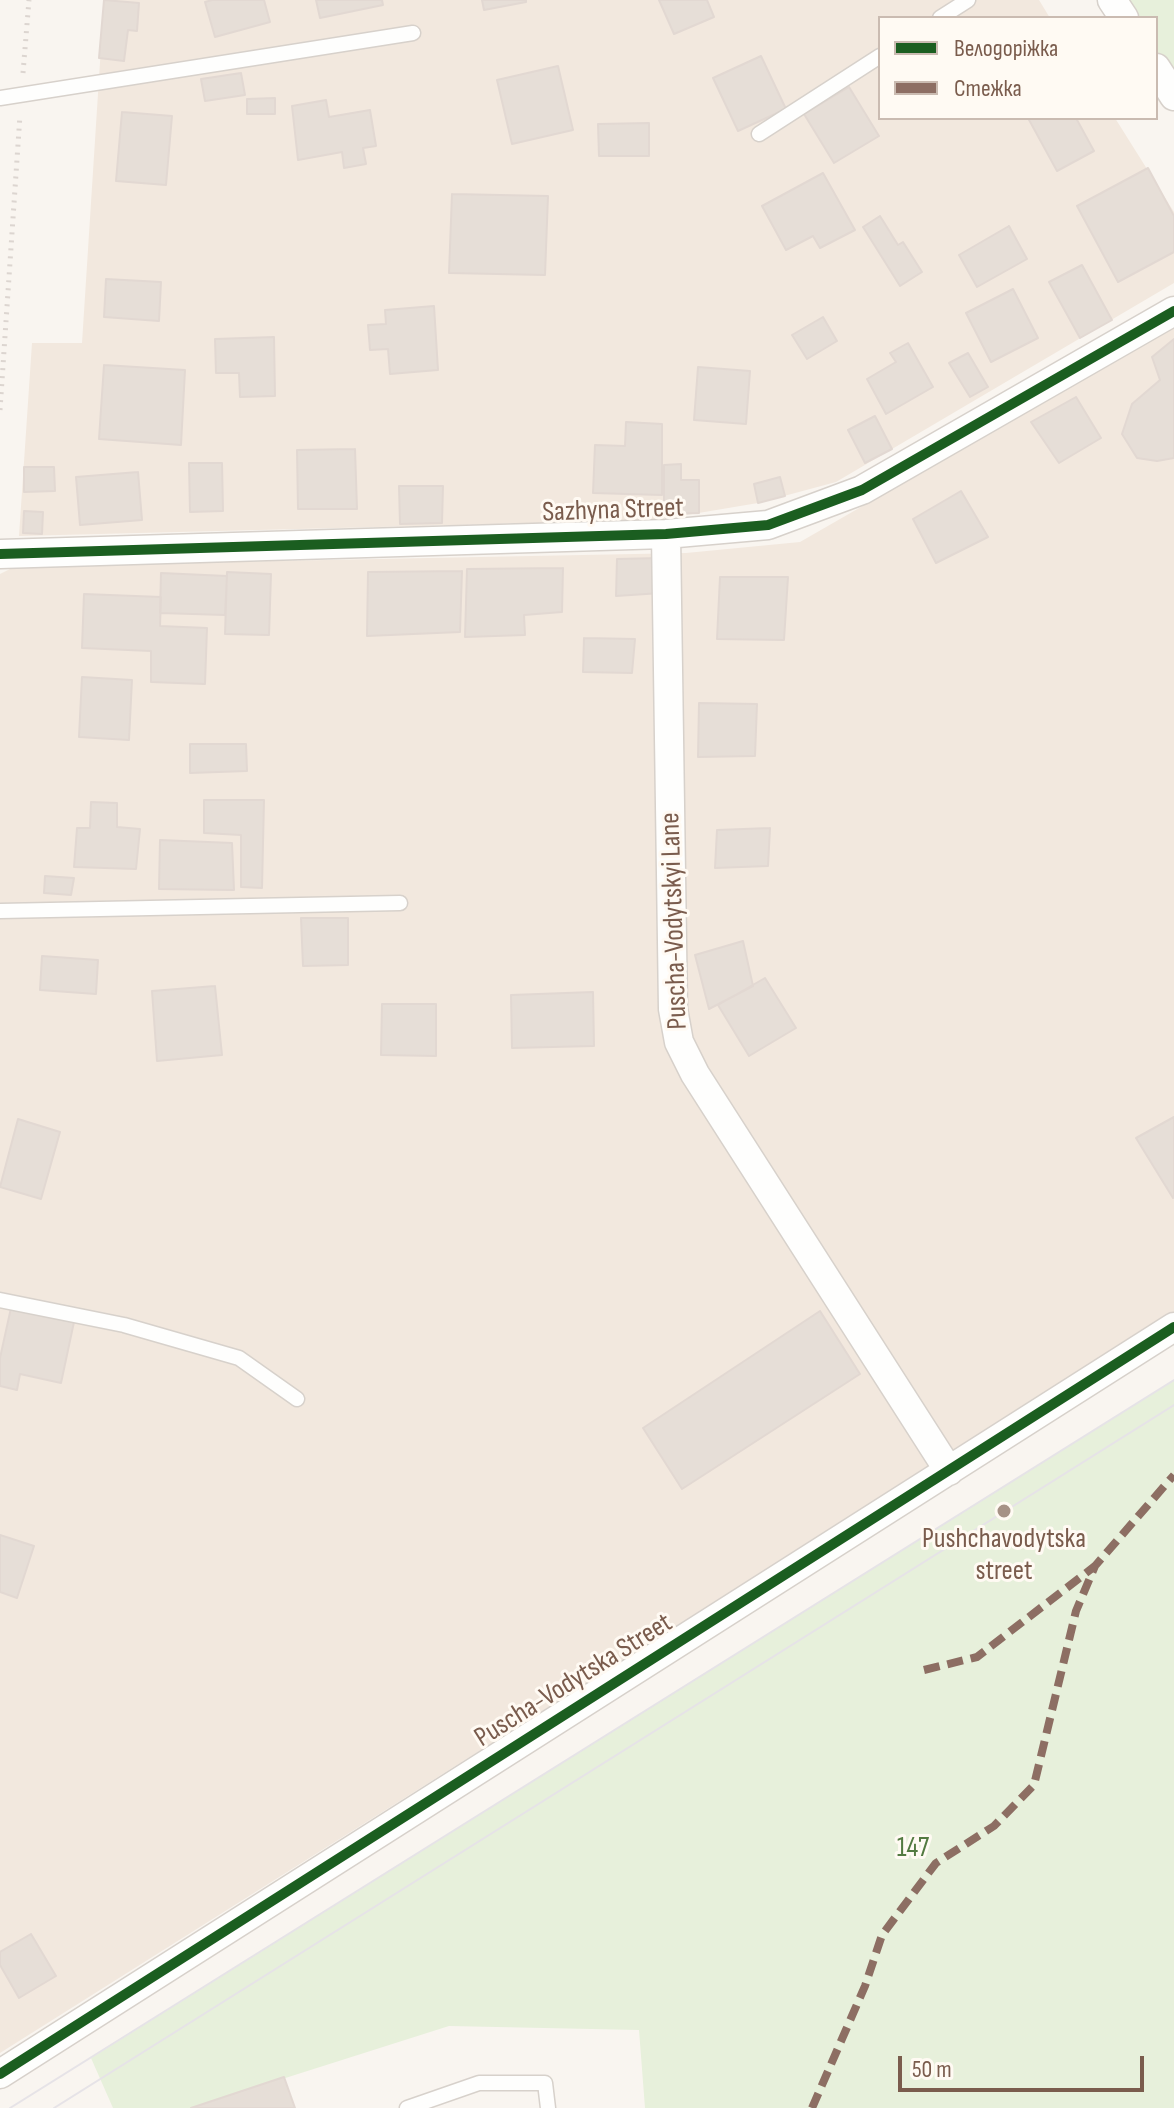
<!DOCTYPE html>
<html>
<head>
<meta charset="utf-8">
<style>
  body { margin:0 }
  #map { position:relative; width:1174px; height:2108px; overflow:hidden; background:#f9f5f0; font-family:"Sofia Sans Condensed",sans-serif }
  canvas { display:block }
  .legend { position:absolute; left:878px; top:16px; width:280px; height:104px; box-sizing:border-box; background:#fffaf3; border:2px solid #cabbb1; margin:0; padding:10px 14px; list-style:none; font-size:24px; color:#7a5c4d }
  .legend li { display:flex; align-items:center; gap:16px; height:40px }
  .legend b { width:40px; border:2px solid #cabbb1 }
  .scale { position:absolute; left:898px; top:2056px; width:246px; height:36px; box-sizing:border-box; border:4px solid #7a5c4d; border-top:0; padding-left:10px; font-size:24px; line-height:28px; white-space:nowrap; color:#7a5c4d; -webkit-text-stroke:6px #fffaf3; paint-order:stroke }
</style>
</head>
<body>
<div id="map">
<canvas width="1174" height="2108"></canvas>
<ul class="legend">
<li><b style="height:10px;background:#1b5e20"></b>Велодоріжка</li>
<li><b style="height:10px;background:#8d6e63"></b>Стежка</li>
</ul>
<div class="scale">50 m</div>
</div>
<script>
const ctx = document.querySelector('canvas').getContext('2d');
ctx.lineJoin = 'round';
function fillPath(path, color) {
  ctx.fillStyle = color;
  ctx.fill(path, 'evenodd');
}
function toPath(rows) {
  const path = new Path2D();
  for (const r of rows) {
    path.moveTo(r[0], r[1]);
    for (let i = 2; i < r.length; i += 2) path.lineTo(r[i], r[i + 1]);
  }
  return path;
}
function stroke(path, color, width, dash) {
  ctx.strokeStyle = color;
  ctx.lineWidth = width;
  ctx.lineCap = dash ? 'butt' : 'round';
  ctx.setLineDash(dash || []);
  ctx.stroke(path);
}
function drawText(font, color, halo, rows, align = 'center') {
  ctx.font = font + ' "Sofia Sans Condensed",sans-serif';
  ctx.lineWidth = 6;
  ctx.setLineDash([]);
  ctx.textBaseline = 'middle';
  ctx.strokeStyle = halo;
  ctx.fillStyle = color;
  for (const [text, x, y, turn = 0] of rows) {
    ctx.save();
    ctx.translate(x, y);
    ctx.rotate((+turn || 0) * Math.PI / 180);
    ctx.textAlign = isNaN(turn) ? turn : align;
    if (halo) ctx.strokeText(text, 0, 0);
    ctx.fillText(text, 0, 0);
    ctx.restore();
  }
}
const residential = toPath([
  [104,0,1039,0,1050,18,880,18,880,118,1115,118,1174,212,1174,283,836,482,758,503,657,520,19,536,32,343,82,343],
  [1174,327,1174,1313,0,2053,0,574,16,566,686,553,800,542]
]);
const green = toPath([
  [1112,0,1174,0,1174,96,1156,68,1156,18,1124,18],
  [1174,1380,1174,2108,645,2108,639,2030,449,2026,191,2108,113,2108,91,2058]
]);
const building = toPath([
  [104,0,139,3,137,31,128,30,124,61,99,58,104,0],
  [212,0,264,0,270,22,215,37,205,2,212,0],
  [316,0,382,0,383,5,320,18,316,0],
  [482,0,526,0,526,2,484,10,482,0],
  [659,0,707,0,714,17,674,34,659,0],
  [761,56,786,109,738,131,713,78,761,56],
  [558,66,573,130,512,144,497,80,558,66],
  [241,73,245,95,205,101,201,79,241,73],
  [849,87,879,136,834,163,804,114,849,87],
  [275,98,275,114,247,114,247,99,275,98],
  [326,100,329,117,370,110,376,146,363,148,366,164,344,168,342,152,298,160,292,106,326,100],
  [122,112,172,116,166,185,116,181,122,112],
  [1028,118,1076,118,1094,151,1057,171,1028,118],
  [649,123,649,156,599,156,598,124,649,123],
  [1148,168,1174,216,1174,252,1118,282,1077,206,1148,168],
  [823,173,855,230,820,248,813,236,786,250,762,206,823,173],
  [452,194,548,196,545,275,449,273,452,194],
  [880,216,898,245,903,242,922,272,900,286,863,227,880,216],
  [1009,226,1027,259,977,287,959,255,1009,226],
  [1082,265,1112,320,1080,338,1049,282,1082,265],
  [106,279,161,282,159,321,104,317,106,279],
  [1013,289,1038,338,991,362,966,313,1013,289],
  [434,306,438,370,390,374,388,349,370,350,368,325,386,324,385,310,434,306],
  [823,317,837,341,807,359,792,335,823,317],
  [274,337,275,396,240,397,239,373,216,373,215,339,274,337],
  [1174,339,1174,458,1157,461,1137,458,1122,434,1132,404,1160,380,1152,357,1174,339],
  [908,343,933,387,886,414,867,379,896,362,890,353,908,343],
  [968,353,988,387,970,397,949,363,968,353],
  [104,365,185,370,181,445,99,439,104,365],
  [698,367,750,371,746,424,694,420,698,367],
  [1076,397,1101,438,1059,463,1031,422,1076,397],
  [875,416,892,449,865,463,848,430,875,416],
  [626,422,662,424,662,495,593,493,595,445,625,446,626,422],
  [355,449,357,509,298,509,297,450,355,449],
  [189,463,222,463,223,511,190,512,189,463],
  [681,464,681,480,699,480,699,513,664,514,664,465,681,464],
  [24,467,54,467,55,491,24,492,24,467],
  [138,472,142,520,80,525,76,477,138,472],
  [780,477,785,496,758,503,754,484,780,477],
  [399,486,443,486,442,523,400,524,399,486],
  [961,491,988,537,936,563,913,519,961,491],
  [24,511,43,512,42,534,23,533,24,511],
  [661,558,661,593,616,596,617,559,661,558],
  [563,568,562,612,524,615,525,635,465,637,467,569,563,568],
  [462,571,460,632,367,636,368,572,462,571],
  [227,572,271,574,269,635,225,634,227,572],
  [161,573,227,576,225,615,160,613,161,573],
  [720,577,788,577,784,640,717,639,720,577],
  [84,594,161,597,160,626,207,628,205,684,151,682,151,651,82,648,84,594],
  [584,638,635,639,632,673,583,672,584,638],
  [82,677,132,680,129,740,79,737,82,677],
  [699,703,757,704,755,756,698,757,699,703],
  [190,744,246,744,247,771,190,773,190,744],
  [204,800,264,800,262,888,241,887,241,835,204,833,204,800],
  [91,802,117,803,117,827,140,829,136,869,74,867,77,828,90,828,91,802],
  [770,828,768,866,715,868,717,830,770,828],
  [160,840,232,843,234,890,159,889,160,840],
  [45,876,74,878,71,895,44,893,45,876],
  [301,918,348,918,348,965,303,966,301,918],
  [743,941,753,986,709,1009,695,955,743,941],
  [42,956,98,960,96,994,40,990,42,956],
  [765,978,796,1028,749,1056,718,1005,765,978],
  [215,986,222,1055,157,1061,152,991,215,986],
  [593,992,594,1046,512,1048,511,995,593,992],
  [382,1004,436,1004,436,1056,381,1055,382,1004],
  [1174,1117,1174,1197,1173,1198,1136,1138,1174,1117],
  [18,1119,60,1132,41,1199,0,1187,18,1119],
  [11,1308,74,1322,61,1383,20,1374,17,1390,0,1386,0,1358,11,1308],
  [820,1311,860,1374,682,1489,643,1428,820,1311],
  [0,1535,34,1546,17,1598,0,1592,0,1535],
  [31,1934,56,1976,19,1998,0,1965,0,1952,31,1934],
  [284,2077,295,2108,191,2108,284,2077]
]);
const path = toPath([
  [23,73,29,0],
  [0,410,20,115]
]);
const service = toPath([
  [940,18,968,0],
  [0,98,413,33],
  [759,134,880,56],
  [0,911,400,903],
  [0,1300,124,1325,239,1358,297,1399],
  [407,2108,479,2083,545,2083,548,2108]
]);
const minor = toPath([
  [1112,0,1124,18],
  [1156,68,1174,96],
  [666,534,673,1009,679,1042,695,1074,949,1471],
  [0,554,666,534,768,525,862,490,1174,311],
  [0,2074,1174,1327]
]);
const tram = toPath([
  [10,2108,1174,1380],
  [54,2108,1174,1405]
]);
const quiet = toPath([
  [924,1670,977,1657,1095,1566],
  [812,2108,865,1986,882,1935,936,1863,994,1826,1034,1785,1076,1611,1095,1566,1174,1475]
]);
const cycleway = toPath([
  [0,554,666,534,768,525,862,490,1174,311],
  [0,2074,1174,1327]
]);
const markers = [
  [1004,1511,8,"#a69286"]
];
const streetNames = [
  ["Sazhyna Street",613,511,-2],
  ["Puscha-Vodytskyi Lane",675,921,-92],
  ["Puscha-Vodytska Street",574,1681,-32]
];
const poiNames = [
  ["Pushchavodytska",1004,1540],
  ["street",1004,1572]
];
const parkNames = [
  ["147",913,1849]
];
fillPath(residential, '#f2e8de');
fillPath(green, '#e7f0db');
fillPath(building, '#e6ded7');
stroke(building, '#e2d8d2', 2);
stroke(service, '#d7d1cb', 17);
stroke(minor, '#d7d1cb', 31);
stroke(path, '#dcd5d0', 5, [2, 6]);
stroke(service, '#fefefd', 14);
stroke(minor, '#fefefd', 28);
stroke(tram, '#e6e3e7', 2);
stroke(quiet, '#8d6e63', 8, [16, 8]);
stroke(cycleway, '#1b5e20', 10);
for (const [x, y, r, color] of markers) {
  const dot = new Path2D();
  dot.arc(x, y, r, 0, 2 * Math.PI);
  ctx.fillStyle = color;
  ctx.fill(dot);
  stroke(dot, '#fffaf3', 3);
}
drawText('28px', '#7a5c4d', '#fffaf3', streetNames);
drawText('28px', '#7a5c4d', '#fffaf3', poiNames);
drawText('28px', '#537a41', '#fffaf3', parkNames);
</script>
</body>
</html>
